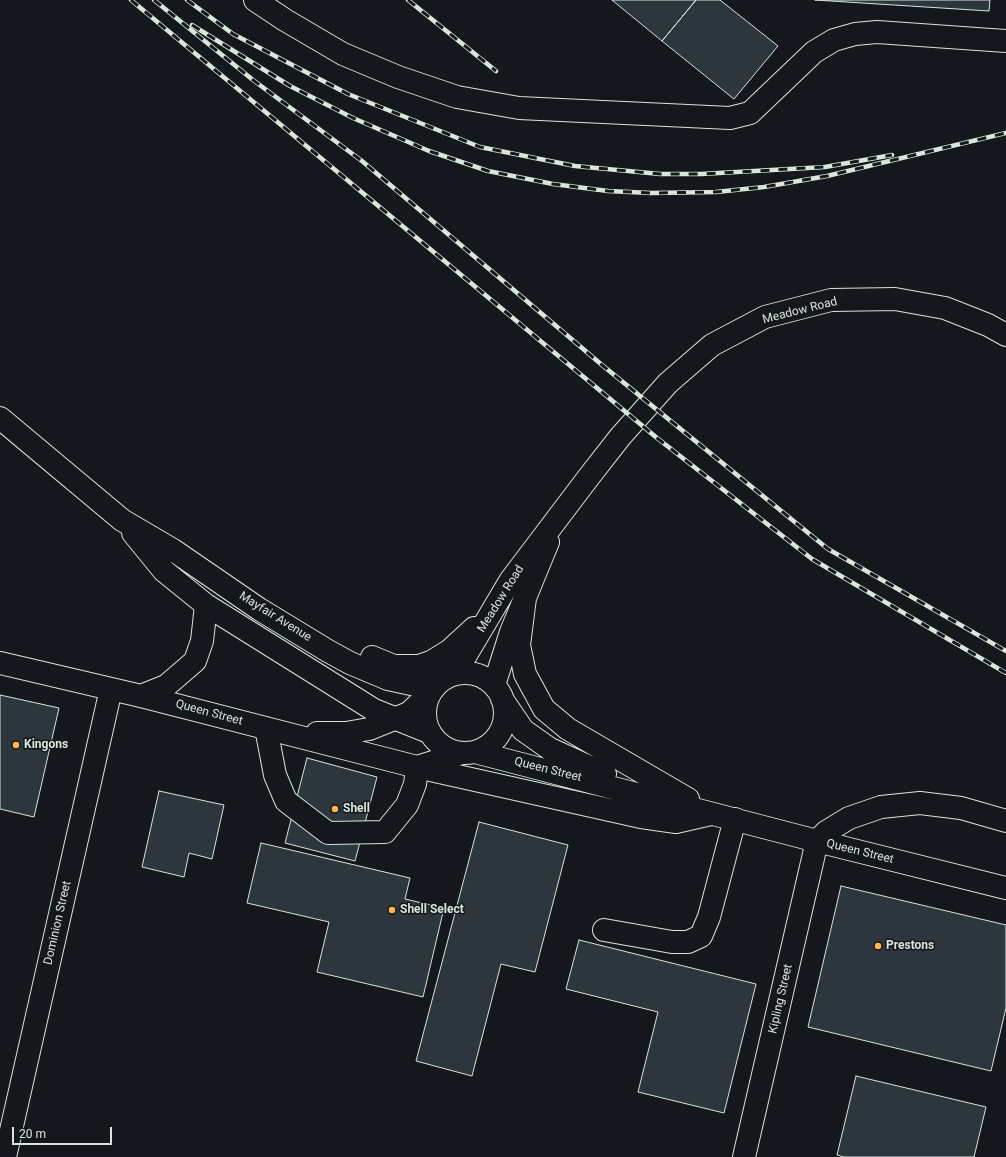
<!DOCTYPE html>
<html>
<head>
<meta charset="utf-8">
<style>
  body { margin:0 }
  #map { position:relative; width:1006px; height:1157px; overflow:hidden; background:#14181c; font-family:Roboto,sans-serif }
  canvas { display:block }
  .scale { position:absolute; left:12px; top:1127px; width:100px; height:18px; box-sizing:border-box; border:2px solid #d8e6dc; border-top:0; padding-left:5px; font-size:12px; line-height:14px; white-space:nowrap; color:#d8e6dc; -webkit-text-stroke:3px #14181c; paint-order:stroke }
</style>
</head>
<body>
<div id="map">
<canvas width="1006" height="1157"></canvas>
<div class="scale">20 m</div>
</div>
<script>
const ctx = document.querySelector('canvas').getContext('2d');
ctx.lineJoin = 'round';
function fillPath(path, color) {
  ctx.fillStyle = color;
  ctx.fill(path, 'evenodd');
}
function toPath(rows) {
  const path = new Path2D();
  for (const r of rows) {
    if (r.length === 3) {
      path.moveTo(r[0] + r[2], r[1]);
      path.arc(r[0], r[1], r[2], 0, 2 * Math.PI);
      continue;
    }
    path.moveTo(r[0], r[1]);
    for (let i = 2; i < r.length; i += 2) path.lineTo(r[i], r[i + 1]);
  }
  return path;
}
function stroke(path, color, width, dash) {
  ctx.strokeStyle = color;
  ctx.lineWidth = width;
  ctx.lineCap = dash ? 'butt' : 'round';
  ctx.setLineDash(dash || []);
  ctx.stroke(path);
}
function drawText(font, color, halo, rows, align = 'center') {
  ctx.font = font + ' Roboto,sans-serif';
  ctx.lineWidth = 3;
  ctx.setLineDash([]);
  ctx.textBaseline = 'middle';
  ctx.strokeStyle = halo;
  ctx.fillStyle = color;
  for (const [text, x, y, turn = 0] of rows) {
    ctx.save();
    ctx.translate(x, y);
    ctx.rotate((+turn || 0) * Math.PI / 180);
    ctx.textAlign = isNaN(turn) ? turn : align;
    if (halo) ctx.strokeText(text, 0, 0);
    ctx.fillText(text, 0, 0);
    ctx.restore();
  }
}
const building = toPath([
  [612,0,696,0,662,41,612,0],
  [696,0,720,0,778,46,734,99,662,41,696,0],
  [815,0,990,0,989,11,815,0],
  [0,695,59,708,34,817,0,809,0,695],
  [307,758,377,777,355,861,285,843,307,758],
  [159,791,224,805,212,859,189,853,184,877,142,867,159,791],
  [479,822,568,845,535,972,501,964,472,1076,416,1061,479,822],
  [261,843,410,878,405,899,444,908,423,997,317,972,329,922,247,903,261,843],
  [841,886,1006,925,1006,1008,991,1071,808,1027,841,886],
  [579,940,756,984,724,1113,638,1092,658,1012,566,989,579,940],
  [856,1076,986,1107,974,1157,844,1157,837,1155,856,1076]
]);
const minor = toPath([
  [255,0,285,20,343,54,398,77,457,97,519,108,730,118,750,113,814,52,834,40,855,34,877,32,1006,41],
  [0,663,141,696,417,767],
  [266,728,275,775,286,801,328,833,385,832,407,805,415,784,417,767],
  [317,733,346,733,369,729,409,713,430,693],
  [417,767,462,753],
  [604,930,672,942,688,942,701,936,709,917,735,819],
  [5,1157,111,689],
  [744,1157,817,841,826,832,849,818,881,807,920,803,961,808,1006,821]
]);
const major = toPath([
  [0,418,122,520,173,550,259,609,328,651,350,663,388,679,411,684,439,682],
  [133,533,164,571,206,605,374,710,429,732],
  [525,598,519,645,525,674,544,709,568,729,688,799],
  [372,657,394,666,419,666,431,662,449,651,474,628],
  [465,713,40],
  [451,675,459,667,510,581,588,478,620,437,668,383,712,345,765,317,831,300,895,299,945,308,988,325,1006,335],
  [496,688,495,682,511,632,548,542],
  [141,696,166,686,195,661,202,641,206,605],
  [502,699,523,730,550,749,605,774],
  [475,752,817,841,1006,888],
  [417,767,641,817,676,822,711,814]
]);
const rail = toPath([
  [131,0,657,438,812,559,1006,673],
  [154,0,253,80,362,161,602,365,828,549,1006,651],
  [187,0,233,34,348,94,480,147,575,166,660,174,701,174,825,167,892,155],
  [408,0,496,71],
  [192,25,290,86,353,118,429,151,488,171,553,184,608,191,651,193,716,192,764,187,827,176,1006,133]
]);
const markers = [
  [16,745,4,"#ffb74d"],
  [335,809,4,"#ffb74d"],
  [392,910,4,"#ffb74d"],
  [878,946,4,"#ffb74d"]
];
const streetNames = [
  ["Meadow Road",800,311,-14],
  ["Meadow Road",501,599,-58],
  ["Mayfair Avenue",275,617,32],
  ["Queen Street",209,713,15],
  ["Queen Street",548,770,14],
  ["Queen Street",860,852,14],
  ["Dominion Street",58,923,-77],
  ["Kipling Street",781,999,-77]
];
const poiNames = [
  ["Kingons",24,745],
  ["Shell",343,809],
  ["Shell Select",400,910],
  ["Prestons",886,946]
];
fillPath(building, '#2c363c');
stroke(building, '#d8e6dc', 1);
stroke(minor, '#d8e6dc', 24);
stroke(major, '#d8e6dc', 24);
stroke(minor, '#14181c', 22);
stroke(major, '#14181c', 22);
stroke(rail, '#d8e6dc', 4.5);
stroke(rail, '#14181c', 3, [9]);
for (const [x, y, r, color] of markers) {
  const dot = new Path2D();
  dot.arc(x, y, r, 0, 2 * Math.PI);
  ctx.fillStyle = color;
  ctx.fill(dot);
  stroke(dot, '#14181c', 1.5);
}
drawText('12px', '#d8e6dc', '#14181c', streetNames);
drawText('bold 12px', '#d8e6dc', '#14181c', poiNames, 'left');
</script>
</body>
</html>
